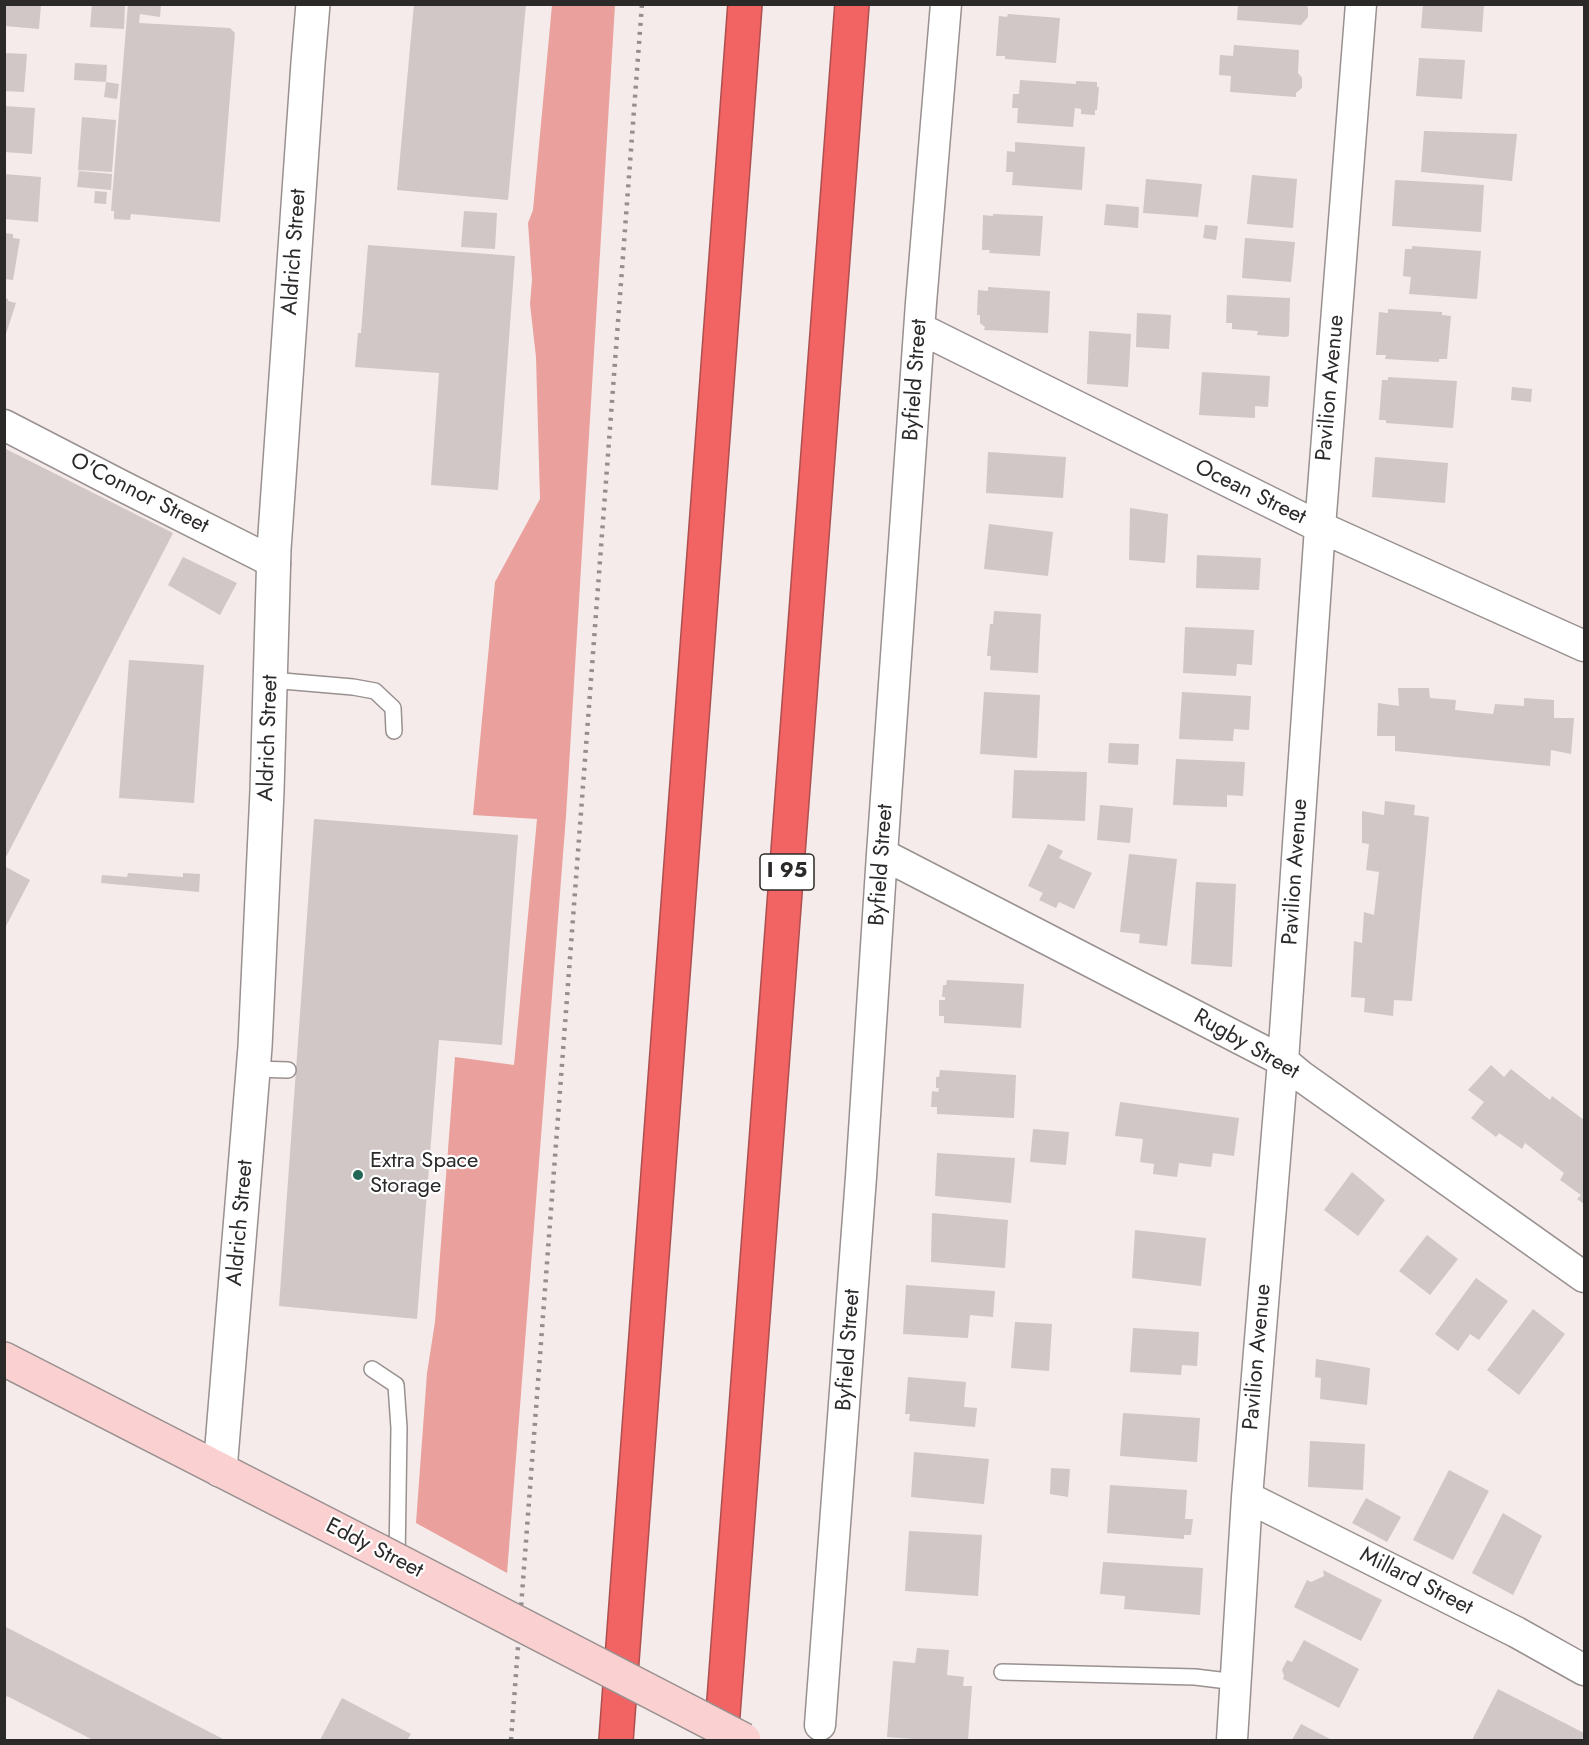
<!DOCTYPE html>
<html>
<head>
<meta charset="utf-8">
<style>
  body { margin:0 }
  #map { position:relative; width:1589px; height:1745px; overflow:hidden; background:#f4ebea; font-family:Jost,sans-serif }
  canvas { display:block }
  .frame { position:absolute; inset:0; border:6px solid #2c2929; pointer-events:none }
</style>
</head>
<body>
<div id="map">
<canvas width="1589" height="1745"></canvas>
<div class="frame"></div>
</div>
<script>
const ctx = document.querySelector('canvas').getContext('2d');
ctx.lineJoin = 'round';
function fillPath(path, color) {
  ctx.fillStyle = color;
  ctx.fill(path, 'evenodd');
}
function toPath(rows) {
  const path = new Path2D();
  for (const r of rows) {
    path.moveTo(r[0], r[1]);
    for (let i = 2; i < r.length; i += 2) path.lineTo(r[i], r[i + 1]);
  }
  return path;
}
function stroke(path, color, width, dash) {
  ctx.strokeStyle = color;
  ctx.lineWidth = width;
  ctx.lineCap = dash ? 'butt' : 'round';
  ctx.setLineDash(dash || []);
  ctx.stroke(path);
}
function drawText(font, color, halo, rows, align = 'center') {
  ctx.font = font + ' Jost,sans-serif';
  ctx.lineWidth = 4.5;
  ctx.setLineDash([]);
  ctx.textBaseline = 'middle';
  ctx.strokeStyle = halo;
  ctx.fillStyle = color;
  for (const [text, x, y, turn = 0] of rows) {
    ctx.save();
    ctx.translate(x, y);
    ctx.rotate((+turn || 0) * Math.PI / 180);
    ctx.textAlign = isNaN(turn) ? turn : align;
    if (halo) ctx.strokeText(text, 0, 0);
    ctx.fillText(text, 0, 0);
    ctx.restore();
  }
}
const forest = toPath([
  [552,5,615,5,566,816,507,1573,416,1523,427,1373,435,1322,455,1057,514,1065,537,819,473,815,495,582,540,499,536,357,530,304,532,280,528,223,533,210]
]);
const building = toPath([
  [5,4,41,4,39,29,5,26],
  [92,4,125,4,124,29,90,27],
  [128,4,161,4,160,17,140,14,139,23,230,28,235,33,220,222,131,214,130,220,114,219,114,211,111,211],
  [414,4,526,4,508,200,397,190],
  [1238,4,1306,4,1308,8,1308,17,1301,25,1237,20],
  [1423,4,1484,4,1482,32,1421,28],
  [1008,14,1060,18,1056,63,1005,59,1005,56,996,56,999,16,1007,17],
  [1234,45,1299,50,1298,73,1302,78,1302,88,1296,93,1296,97,1230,92,1231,76,1219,75,1220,55,1233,56],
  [4,53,27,54,24,92,4,91],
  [1419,58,1465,60,1462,99,1416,96],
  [75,63,107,65,106,82,74,80],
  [1020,80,1076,84,1076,81,1097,82,1097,87,1099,87,1097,110,1095,110,1095,115,1081,114,1081,109,1075,108,1073,127,1017,123,1018,108,1012,108,1013,94,1019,94],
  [106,82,119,84,117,99,104,97],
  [4,106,35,108,32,154,4,152],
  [82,117,116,120,112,172,78,170],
  [1424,131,1517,134,1512,181,1421,172],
  [1015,142,1085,147,1082,190,1012,185,1013,172,1006,172,1007,151,1015,152],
  [79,171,112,174,111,190,77,187],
  [4,174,41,177,38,222,4,219],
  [1252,175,1297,179,1293,228,1247,224],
  [1146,179,1202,184,1198,217,1143,213],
  [1395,180,1484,185,1481,232,1392,226],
  [95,191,107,192,106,204,94,203],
  [1106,204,1139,207,1138,228,1104,225],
  [464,211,497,213,495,249,461,247],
  [993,214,1043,216,1040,256,989,253,990,250,982,250,983,215,993,216],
  [1205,225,1218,226,1216,240,1203,238],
  [4,233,13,234,13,238,20,239,13,280,4,279],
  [1245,238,1295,242,1291,282,1242,278],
  [368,245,515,256,498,490,431,485,439,373,355,367,358,333,361,333],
  [1412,246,1481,251,1477,299,1409,294,1411,277,1403,276,1405,249,1412,249],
  [988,287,1050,291,1048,333,984,330,985,327,980,323,980,315,977,315,978,290,988,291],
  [1227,295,1290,298,1289,335,1287,337,1257,335,1258,331,1232,329,1232,323,1226,323],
  [4,297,8,299,8,301,16,303,5,337],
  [1388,309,1442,312,1442,315,1451,316,1447,359,1439,359,1439,362,1385,359,1386,355,1376,355,1379,312,1388,313],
  [1137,313,1171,315,1169,349,1136,347],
  [1089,331,1131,334,1128,387,1087,384],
  [1202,372,1270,376,1268,407,1255,406,1255,418,1199,415],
  [1388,377,1457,381,1453,428,1386,423,1386,420,1379,420,1382,380,1388,380],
  [1512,387,1532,389,1531,402,1511,400],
  [4,448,173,533,4,861],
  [988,452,1066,457,1063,498,986,493],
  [1375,457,1448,463,1445,503,1372,497],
  [1130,508,1168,514,1165,563,1129,560],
  [989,524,1053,532,1048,576,984,569],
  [1197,555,1261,558,1259,590,1196,588],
  [183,557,237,583,220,615,168,585],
  [994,611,1041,614,1038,673,990,670,991,656,987,656,990,624,993,624],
  [1185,627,1254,630,1252,665,1237,664,1236,676,1183,673],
  [129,660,204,665,194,803,119,798],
  [1398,688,1429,688,1430,698,1456,700,1455,710,1493,714,1495,704,1524,706,1524,698,1554,700,1554,718,1574,718,1571,754,1551,750,1550,766,1395,751,1395,736,1377,736,1378,703,1399,706],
  [984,692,1040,695,1037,758,980,754],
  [1182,692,1251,696,1249,730,1234,729,1233,741,1179,739],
  [1109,743,1139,744,1138,765,1108,763],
  [1176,759,1245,762,1243,796,1227,795,1227,807,1173,805],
  [1014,770,1087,772,1085,821,1012,818],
  [1385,801,1415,805,1414,815,1429,817,1412,1001,1394,1000,1393,1016,1364,1012,1365,998,1351,997,1354,941,1362,943,1364,912,1374,915,1379,872,1366,870,1369,844,1362,843,1362,811,1384,815],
  [1100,805,1133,808,1130,843,1097,840],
  [314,819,518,835,502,1045,439,1040,417,1319,279,1306],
  [1048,844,1063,851,1059,858,1092,873,1074,909,1059,902,1056,908,1039,900,1043,893,1028,886],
  [1129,854,1177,859,1167,946,1139,943,1140,934,1120,932],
  [4,866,30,880,4,930],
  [128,873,183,877,183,873,200,874,199,892,101,883,102,875,127,877],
  [1196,882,1236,884,1232,967,1191,964],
  [947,980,1024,984,1021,1028,944,1023,944,1016,939,1016,939,1000,945,1000,945,997,942,997,943,985,946,985],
  [1491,1065,1504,1077,1511,1069,1550,1100,1552,1096,1584,1120,1584,1204,1577,1199,1581,1195,1560,1180,1564,1173,1525,1143,1522,1149,1499,1133,1496,1137,1471,1118,1484,1102,1468,1090],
  [940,1070,1016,1075,1014,1118,937,1114,937,1107,931,1107,932,1091,938,1092,939,1088,936,1088,936,1077,939,1077],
  [1120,1102,1239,1118,1234,1156,1213,1153,1211,1167,1179,1163,1177,1177,1153,1174,1154,1164,1140,1162,1143,1139,1115,1136],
  [1033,1129,1069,1132,1066,1165,1030,1162],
  [937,1153,1015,1158,1011,1203,935,1196],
  [1352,1172,1385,1200,1358,1236,1324,1210],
  [932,1213,1008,1220,1005,1268,931,1262],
  [1135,1230,1206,1238,1201,1286,1132,1278],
  [1427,1235,1458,1259,1430,1295,1399,1271],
  [1476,1278,1508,1301,1479,1340,1470,1334,1458,1351,1435,1334],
  [906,1285,995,1291,993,1317,970,1315,968,1338,903,1334],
  [1533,1309,1565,1334,1519,1395,1487,1370],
  [1015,1322,1052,1324,1049,1371,1011,1368],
  [1133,1328,1199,1332,1197,1366,1182,1365,1181,1375,1130,1372],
  [1316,1359,1370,1368,1367,1405,1320,1399,1321,1378,1315,1377],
  [908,1377,966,1382,964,1407,977,1408,975,1427,909,1421,910,1414,905,1414],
  [1123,1413,1200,1418,1197,1462,1120,1456],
  [1310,1441,1365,1444,1363,1490,1308,1487],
  [914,1452,989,1459,984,1504,911,1497],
  [1051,1468,1070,1469,1068,1497,1050,1494],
  [1449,1470,1489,1491,1453,1560,1413,1540],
  [1110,1485,1187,1490,1185,1519,1193,1519,1191,1535,1184,1535,1184,1539,1107,1533],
  [1366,1498,1401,1517,1387,1542,1352,1523],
  [1503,1513,1542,1536,1513,1595,1472,1573],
  [909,1531,982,1535,978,1596,905,1591],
  [1103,1562,1203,1568,1200,1615,1124,1609,1125,1596,1100,1594],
  [1323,1570,1382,1600,1361,1641,1294,1607,1307,1580,1311,1582,1324,1576],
  [4,1626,225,1740,93,1740,7,1696,4,1702],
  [1304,1640,1359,1669,1339,1708,1283,1679,1284,1676,1282,1670,1287,1660,1292,1662],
  [917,1648,949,1650,947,1675,964,1677,963,1686,972,1686,968,1740,928,1740,887,1737,893,1661,915,1663],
  [1498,1689,1584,1733,1582,1740,1472,1740],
  [342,1698,411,1734,407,1740,320,1740],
  [1301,1724,1332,1740,1292,1740]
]);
const service = toPath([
  [271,680,353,687,375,691,393,708,394,731],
  [254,1069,288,1070],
  [372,1369,396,1385,399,1428,397,1561],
  [1002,1672,1195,1677,1236,1682]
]);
const minor = toPath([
  [921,329,1320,527,1584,646],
  [4,425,122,486,275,563],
  [882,854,1283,1061,1301,1076,1584,1277],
  [1247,1497,1516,1632,1584,1670],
  [820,1725,861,1177,882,854,921,303,946,4],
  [1232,1740,1247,1497,1283,1061,1320,527,1361,4]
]);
const tertiary = toPath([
  [220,1470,255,1047,267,791,274,549,308,63,313,4]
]);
const secondary = toPath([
  [4,1359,379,1551]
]);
const motorway = toPath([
  [616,1740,745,4],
  [721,1740,852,4]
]);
const rail = toPath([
  [511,1740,642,4]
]);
const secondaryBridge = toPath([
  [379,1551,744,1740]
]);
const markers = [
  [358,1175,6,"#246655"]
];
const shields = [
  [787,872,54]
];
const shieldNames = [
  ["I 95",787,872]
];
const streetNames = [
  ["Aldrich Street",295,252,-86],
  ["Byfield Street",916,380,-86],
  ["Pavilion Avenue",1331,388,-85],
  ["Ocean Street",1250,493,26],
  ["O'Connor Street",139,494,27],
  ["Aldrich Street",269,738,-88],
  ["Byfield Street",882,865,-86],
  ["Pavilion Avenue",1296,872,-86],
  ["Rugby Street",1246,1045,30],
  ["Aldrich Street",241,1223,-85],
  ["Byfield Street",849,1350,-86],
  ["Pavilion Avenue",1258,1357,-85],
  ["Eddy Street",374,1549,27],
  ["Millard Street",1416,1582,27]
];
const poiNames = [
  ["Extra Space",370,1162],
  ["Storage",370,1187]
];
fillPath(forest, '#eaa09c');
fillPath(building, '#d0c7c6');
stroke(service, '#999090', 18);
stroke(minor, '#999090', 33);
stroke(tertiary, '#999090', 36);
stroke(secondary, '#999090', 36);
stroke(motorway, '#ad4f4f', 36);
stroke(service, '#fff', 15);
stroke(minor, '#fff', 30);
stroke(tertiary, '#fff', 33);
stroke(secondary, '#fbd0d0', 33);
stroke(motorway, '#f26363', 33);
stroke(rail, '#958e8e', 4.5, [3, 6]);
stroke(secondaryBridge, '#999090', 36, []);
stroke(secondaryBridge, '#fbd0d0', 33);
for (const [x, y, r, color] of markers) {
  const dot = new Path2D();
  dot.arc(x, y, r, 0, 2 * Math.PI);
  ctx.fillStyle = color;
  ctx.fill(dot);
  stroke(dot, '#fff', 2);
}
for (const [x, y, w] of shields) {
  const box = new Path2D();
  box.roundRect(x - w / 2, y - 18, w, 36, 4.5);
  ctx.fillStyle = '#fff';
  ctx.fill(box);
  stroke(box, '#2c2929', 1.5);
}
drawText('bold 21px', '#2c2929', null, shieldNames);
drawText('22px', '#2c2929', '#fff', streetNames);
drawText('22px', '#2c2929', '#fff', poiNames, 'left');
</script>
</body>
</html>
